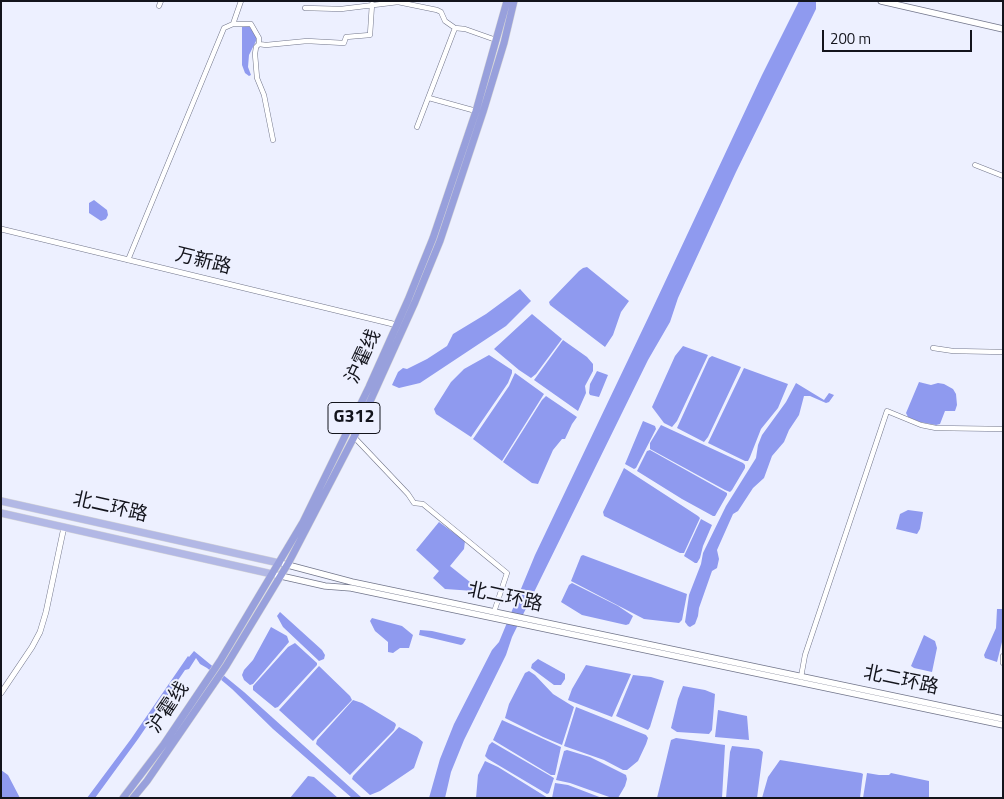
<!DOCTYPE html>
<html>
<head>
<meta charset="utf-8">
<style>
	body { margin:0 }
	#map { position:relative; width:1004px; height:799px; overflow:hidden; background:#edf0ff; font-family:"Titillium Web",sans-serif }
	canvas { display:block }
	.frame { position:absolute; inset:0; border:2px solid #13141c; pointer-events:none }
	.scale { position:absolute; left:822px; top:30px; width:150px; height:22px; box-sizing:border-box; border:2px solid #13141c; border-top:0; padding-left:6px; font-size:15px; line-height:18px; white-space:nowrap; color:#13141c; -webkit-text-stroke:4px #edf0ff; paint-order:stroke }
</style>
</head>
<body>
<div id="map">
<canvas width="1004" height="799"></canvas>
<div class="frame"></div>
<div class="scale">200 m</div>
</div>
<script>
const ctx = document.querySelector('canvas').getContext('2d');
ctx.lineJoin = 'round';
function fill(path, color) {
  ctx.fillStyle = color;
  ctx.fill(path, 'evenodd');
}
function toPath(rows) {
  const path = new Path2D();
  for (const r of rows) {
    path.moveTo(r[0], r[1]);
    for (let i = 2; i < r.length; i += 2) path.lineTo(r[i], r[i + 1]);
  }
  return path;
}
function stroke(path, color, width, dash) {
  ctx.strokeStyle = color;
  ctx.lineWidth = width;
  ctx.lineCap = dash ? 'butt' : 'round';
  ctx.setLineDash(dash || []);
  ctx.stroke(path);
}
function label(font, color, halo, rows, align = 'center') {
  ctx.font = font + ' "Titillium Web","Noto Sans SC",sans-serif';
  ctx.lineWidth = 4;
  ctx.setLineDash([]);
  ctx.textBaseline = 'middle';
  ctx.strokeStyle = halo;
  ctx.fillStyle = color;
  for (const [text, x, y, turn = 0] of rows) {
    ctx.save();
    ctx.translate(x, y);
    ctx.rotate((+turn || 0) * Math.PI / 180);
    ctx.textAlign = isNaN(turn) ? turn : align;
    if (halo) ctx.strokeText(text, 0, 0);
    ctx.fillText(text, 0, 0);
    ctx.restore();
  }
}
fill(toPath([
	[799,1,816,1,816,9,736,172,678,298,670,322,648,360,512,637,506,655,464,740,451,772,445,798,429,798,440,759,454,724,492,650,499,642,535,555,649,316,762,75],
	[249,26,256,36,256,41,249,55,248,67,251,75,249,76,245,73,242,65,242,27],
	[94,200,107,210,108,215,106,219,101,221,89,213,89,203],
	[587,267,629,301,621,312,613,335,605,347,550,305,549,302,579,271,583,268],
	[520,289,531,301,506,326,420,383,399,388,392,385,398,372,403,368,407,369,427,359,447,346,453,334,486,314],
	[532,314,562,339,536,374,531,378,519,370,494,349],
	[563,340,587,357,593,364,593,371,585,386,586,393,578,411,534,380],
	[683,346,708,355,677,421,672,427,664,423,652,407,675,356],
	[489,355,512,370,512,373,508,383,471,437,436,414,434,409,451,382,464,369],
	[712,356,741,367,708,437,704,442,677,428,709,358],
	[744,368,788,384,778,408,761,429,750,457,748,461,745,461,708,443],
	[597,371,608,375,599,397,590,395,589,393,590,384],
	[515,373,544,394,502,461,473,439,509,386],
	[919,382,931,385,938,383,944,384,953,389,956,394,957,405,955,411,945,411,940,424,936,425,920,422,908,417,906,413],
	[796,383,824,400,829,393,834,395,829,402,826,403,810,396,804,396,799,415,789,430,784,442,772,456,764,478,753,488,738,511,733,514,717,550,719,559,717,568,712,571,699,608,698,616,695,624,690,627,688,626,685,622,689,595,701,564,703,553,726,506,756,458,758,445,762,435,786,402],
	[546,396,577,417,572,424,565,439,562,439,553,450,538,484,532,483,503,462,542,400],
	[643,421,655,426,656,429,636,468,634,469,625,464],
	[661,425,743,463,745,465,745,468,732,490,730,492,725,490,650,449,650,443],
	[650,450,727,493,727,495,715,516,713,516,682,499,637,471,647,451],
	[624,468,698,516,700,518,684,553,680,553,604,516,603,512],
	[908,510,923,512,920,529,917,534,896,529,900,514],
	[701,519,712,525,703,546,700,558,697,563,695,563,684,556],
	[439,522,465,541,464,549,450,566,475,586,474,591,445,589,433,578,439,571,416,550],
	[583,555,687,594,682,620,679,623,644,619,571,581,581,556],
	[572,583,618,606,633,616,629,624,626,625,582,615,561,602,569,585],
	[997,609,1003,609,1003,638,997,662,985,658,984,655,996,628],
	[280,612,322,650,325,655,324,659,319,661,283,627,277,616],
	[372,618,402,626,413,635,409,648,400,648,393,653,388,652,388,642,375,631,370,621],
	[271,627,287,636,289,642,253,684,250,685,244,680,242,675,244,670,253,660],
	[420,630,432,631,466,639,463,644,461,645,419,635],
	[924,635,935,641,937,648,932,672,914,668,911,666],
	[295,643,317,663,317,665,278,707,275,708,253,690,253,686,288,647],
	[194,651,244,692,362,798,352,798,273,729,232,689,207,668,200,664,196,658,189,669,185,670,138,739,95,798,87,798,131,739,188,656,189,657],
	[538,659,565,674,565,679,561,685,554,685,531,668,532,664],
	[586,665,631,674,612,717,568,700,572,689],
	[319,666,350,696,352,700,313,741,279,710],
	[529,671,535,675,553,694,574,707,562,745,543,737,505,718,509,704,525,673],
	[633,675,651,677,664,681,650,727,648,730,616,716],
	[683,686,705,690,715,694,712,730,709,734,677,732,671,728,678,699],
	[353,700,362,703,395,723,396,725,394,730,350,775,316,744,317,740],
	[576,707,646,735,648,738,646,744,638,761,627,770,623,770,604,760,564,746],
	[718,710,747,716,749,740,715,737],
	[502,720,561,747,555,775,551,775,493,740],
	[399,727,417,737,423,742,414,768,380,791,370,795,352,779,353,776],
	[676,738,725,745,722,798,657,798,670,744,671,740],
	[492,742,554,778,549,793,547,794,488,759,485,756,489,745],
	[732,746,759,749,763,752,757,798,726,798,730,752],
	[567,750,590,757,626,775,627,779,625,786,618,798,612,798,570,783,556,780,564,751],
	[780,760,861,773,863,774,862,781,860,798,762,798,768,777],
	[485,761,498,767,548,798,476,798,478,775],
	[1,770,8,775,20,798,1,798],
	[867,773,879,775,889,775,891,773,929,781,929,798,863,798],
	[308,776,314,777,338,798,290,798],
	[555,783,568,785,602,798,552,798]
]), '#8f9aef');
const minor = toPath([
	[159,6,161,1],
	[305,8,341,9,398,2,437,10,441,12,445,21,455,28],
	[233,24,251,24,259,38,259,44,266,45,307,41,344,43,346,37,370,35,372,4],
	[259,44,256,47,255,54,257,78,264,95,273,140],
	[429,98,476,111],
	[417,127,455,28,465,29,496,40],
	[975,165,1003,176],
	[128,260,224,28,233,24,241,1],
	[933,348,953,351,1003,352],
	[354,437,408,494,414,503,423,504,507,573,494,612],
	[1003,656,1003,663],
	[801,677,805,655,887,411,921,425,936,428,1003,429]
]);
const tertiary = toPath([
	[1,229,397,325],
	[1,693,32,647,40,632,46,612,64,527]
]);
const secondary = toPath([
	[881,1,1003,29],
	[284,564,352,582,1003,719],
	[272,574,325,586,351,588,1003,725]
]);
const primary = toPath([
	[1,501,279,563],
	[1,513,272,574]
]);
const trunk = toPath([
	[123,798,164,744,220,661,303,522,369,387,408,300,433,238,476,111,507,1],
	[133,798,147,781,226,666,289,562,354,437,415,302,440,241,483,112,504,43,514,1]
]);
stroke(minor, '#72768b', 5.5);
stroke(tertiary, '#72768b', 6);
stroke(secondary, '#72768b', 7);
stroke(primary, '#d5d5d6', 8);
stroke(trunk, '#d5d5d6', 8);
stroke(minor, '#fff', 4.5);
stroke(tertiary, '#fff', 5);
stroke(secondary, '#fff', 5.5);
stroke(primary, '#b2b8e5', 7);
stroke(trunk, '#98a0dc', 7);
for (const [x, y, w] of [
	[354,418,52]
]) {
  const box = new Path2D();
  box.roundRect(x - w / 2, y - 15.5, w, 31, 4);
  ctx.fillStyle = '#edf0ff';
  ctx.fill(box);
  stroke(box, '#13141c', 1);
}
label('bold 18px', '#13141c', null, [
	["G312",354,418]
]);
label('19px', '#13141c', '#edf0ff', [
	["万新路",203,262,14],
	["沪霍线",364,357,-65],
	["北二环路",110,508,13],
	["北二环路",505,598,12],
	["北二环路",901,681,12],
	["沪霍线",169,708,-56]
]);
</script>
</body>
</html>
